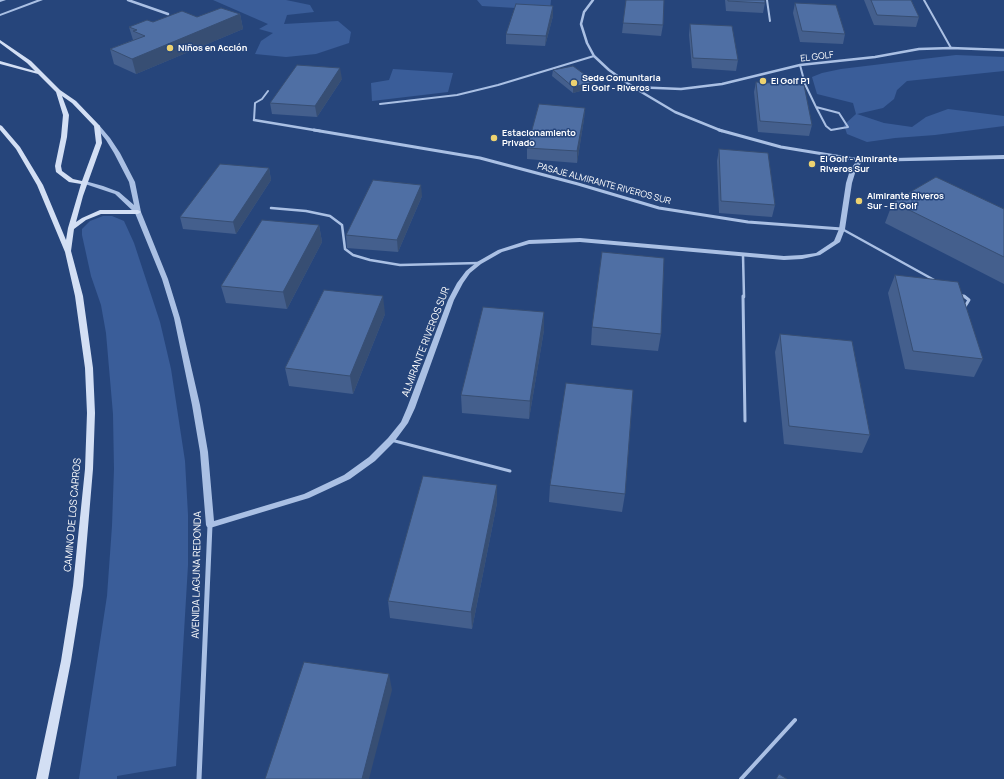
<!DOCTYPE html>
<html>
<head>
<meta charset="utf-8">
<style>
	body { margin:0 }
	canvas { display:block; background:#26457b }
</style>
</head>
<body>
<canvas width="1004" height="779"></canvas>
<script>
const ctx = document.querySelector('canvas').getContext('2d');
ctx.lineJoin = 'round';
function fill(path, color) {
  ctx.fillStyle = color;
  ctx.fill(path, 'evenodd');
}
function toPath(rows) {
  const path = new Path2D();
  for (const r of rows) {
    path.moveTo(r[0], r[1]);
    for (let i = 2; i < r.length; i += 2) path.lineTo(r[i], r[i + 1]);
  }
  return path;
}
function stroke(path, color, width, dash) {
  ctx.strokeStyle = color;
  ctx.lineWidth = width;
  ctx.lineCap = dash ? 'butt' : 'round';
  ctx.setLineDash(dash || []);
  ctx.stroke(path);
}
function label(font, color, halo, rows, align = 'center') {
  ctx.font = font + ' Manrope,sans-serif';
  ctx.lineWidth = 3;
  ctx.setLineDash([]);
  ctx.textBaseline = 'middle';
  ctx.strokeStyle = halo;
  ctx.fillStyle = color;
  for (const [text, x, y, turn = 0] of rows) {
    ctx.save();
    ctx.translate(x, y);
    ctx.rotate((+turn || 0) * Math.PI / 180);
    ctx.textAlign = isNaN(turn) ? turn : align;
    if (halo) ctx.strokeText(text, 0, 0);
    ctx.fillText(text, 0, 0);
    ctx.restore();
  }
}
fill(toPath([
	[213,0,286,0,310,5,314,12,287,15,284,24,338,21,351,32,349,43,316,54,286,57,255,54,261,41,273,33,259,29,268,24],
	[477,0,551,0,550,10,482,6],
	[956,55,1004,57,1004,71,907,81,897,90,894,99,883,108,857,114,884,123,912,127,926,117,948,109,1004,116,1004,126,935,135,895,138,867,142,847,134,844,125,856,114,853,103,817,94,812,77,822,73,841,69],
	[393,69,453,73,448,92,372,101,371,83,389,80],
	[103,216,112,216,124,221,134,243,160,322,171,369,185,461,188,515,188,565,176,766,117,776,117,779,79,779,107,596,112,526,114,469,113,414,106,333,101,305,91,276,82,235,82,229,90,221]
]), '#3a5d99');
stroke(toPath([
	[767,0,770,21],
	[924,0,951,48],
	[800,65,805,84,816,107],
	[380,104,457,95,498,85,594,56],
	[816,107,839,113,848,127,831,130,826,126,816,107],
	[254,120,255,103,262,99,268,91]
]), '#aac0e4', 2);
stroke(toPath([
	[271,208,306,211,330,216,342,225,345,249,353,255,370,260,400,265,479,263],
	[842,229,936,281],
	[743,255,744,297],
	[960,294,965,297]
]), '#aac0e4', 2.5);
stroke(toPath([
	[743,296,745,421],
	[964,296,969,300,964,308],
	[391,440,510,471]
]), '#aac0e4', 3);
stroke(toPath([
	[741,779,795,720]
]), '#aac0e4', 4);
stroke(toPath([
	[128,0,168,14],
	[593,0,584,12,581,24,587,43,594,56,609,70,633,87,675,112,722,131],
	[633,87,681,89,722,84,800,65,875,57,919,49,951,48,1004,50],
	[254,120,320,131]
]), '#aac0e4', 2.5);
stroke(toPath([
	[314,130,480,158,578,184,659,208,748,222,842,229],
	[719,130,781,147,860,160]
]), '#aac0e4', 3);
stroke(toPath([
	[199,779,210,525]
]), '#aac0e4', 5);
fill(toPath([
	[0,0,6,0,0,2,0,0],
	[37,0,43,0,0,16,0,14,37,0],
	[95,125,99,125,110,138,120,153,135,182,141,212,168,279,180,318,200,405,208,452,214,521,304,494,344,475,369,457,388,438,401,422,407,408,448,300,457,283,466,271,477,262,498,250,529,240,580,238,784,256,802,255,816,253,834,241,839,229,846,183,850,170,858,159,1004,155,1004,159,862,162,856,170,852,183,845,229,840,242,820,255,802,259,784,260,580,242,529,244,502,252,481,264,470,273,463,283,454,300,415,408,408,423,394,442,375,461,350,479,309,498,210,528,207,527,206,525,200,452,192,405,174,318,162,279,135,213,115,194,82,183,85,181,103,186,119,192,134,205,129,182,114,153,106,140,95,126,95,125]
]), '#aac0e4');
fill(toPath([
	[0,40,31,61,60,90,76,101,100,126,102,143,83,196,76,222,82,218,100,210,138,210,141,212,138,214,101,214,86,220,74,229,71,251,83,296,93,368,95,413,93,469,83,586,71,661,48,779,36,779,61,661,73,586,85,469,87,413,85,368,75,296,65,252,37,185,16,149,0,130,0,125,2,126,20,147,43,185,66,240,68,228,81,184,69,182,56,172,55,166,61,137,63,115,56,92,38,74,0,64,0,61,35,71,27,63,0,43,0,40],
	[62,96,72,103,94,126,96,143,82,181,73,179,62,171,61,166,67,137,69,115,62,96]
]), '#d3dff4');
fill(toPath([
	[626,0,663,25,661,36,622,33],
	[725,0,765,0,765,3,763,13,726,11],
	[864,0,911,0,919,17,916,27,874,25],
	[795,3,845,34,843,44,800,42,793,13],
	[553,6,553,16,545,46,506,44,506,34],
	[240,14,243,29,136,74,114,64,110,49,133,40,129,27,153,22,197,17],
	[690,24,738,60,736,71,692,68,689,35],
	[553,70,595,87,573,93,552,76],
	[342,79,317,117,272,114,270,103],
	[756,82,812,125,809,136,758,132,754,92],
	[585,108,584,119,577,163,527,159,527,148],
	[719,149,775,205,772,217,719,213,717,161],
	[269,168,271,180,236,234,183,229,180,217],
	[422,196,398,252,347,248,346,235],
	[893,202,1004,209,1004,284,885,223],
	[319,225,322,242,287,309,226,303,221,286],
	[895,275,983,359,974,377,905,369,888,293],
	[385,314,353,394,289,386,285,368],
	[592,327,661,334,658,351,591,345],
	[544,330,529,419,462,413,461,395],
	[780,334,870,435,862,453,784,444,775,352],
	[497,485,497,503,472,629,390,618,388,601],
	[550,485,625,494,622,512,549,502]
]), '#445f8d');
fill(toPath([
	[553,6,553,16,545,46,546,36],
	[240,14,243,29,136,74,132,59],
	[340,68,342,79,317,117,315,106],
	[595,82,595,87,573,93,573,87],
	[585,108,584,119,577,163,577,151],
	[269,168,271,180,236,234,233,222],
	[421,185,422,196,398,252,397,240],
	[319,225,322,242,287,309,283,292],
	[383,296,385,314,353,394,350,376],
	[544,312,544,330,529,419,530,401],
	[497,485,497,503,472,629,471,612],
	[389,674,392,690,369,779,362,779]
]), '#374e73');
const building = toPath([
	[626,0,664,0,663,25,623,23,626,0],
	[728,0,765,0,765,3,728,1,728,0],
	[871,0,911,0,919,17,877,15,871,0],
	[795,3,836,5,845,34,802,31,795,3],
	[516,4,553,6,546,36,506,34,516,4],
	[221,8,240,14,132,59,110,49,145,36,133,31,137,30,129,27,147,20,153,22,182,11,197,17,221,8],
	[690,24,732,26,738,60,693,58,690,24],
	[297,65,340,68,315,106,270,103,297,65],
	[573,66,595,82,573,87,553,70,573,66],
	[756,82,804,85,812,125,760,121,756,82],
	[539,104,585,108,577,151,527,148,539,104],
	[719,149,768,153,775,205,721,201,719,149],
	[220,164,269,168,233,222,180,217,220,164],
	[936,177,1004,209,1004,257,893,202,936,177],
	[373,180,421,185,397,240,346,235,373,180],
	[262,220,319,225,283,292,221,286,262,220],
	[602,252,664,258,661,334,592,327,602,252],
	[895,275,958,282,983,359,913,351,895,275],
	[324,290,383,296,350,376,285,368,324,290],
	[483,307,544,312,530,401,461,395,483,307],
	[780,334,852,341,870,435,789,426,780,334],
	[566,383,633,390,625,494,550,485,566,383],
	[423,476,497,485,471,612,388,601,423,476],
	[304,662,389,674,362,779,265,779,304,662],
	[779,774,787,779,776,779,779,774]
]);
fill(building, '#4f6fa4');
stroke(building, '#374e73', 1);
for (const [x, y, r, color] of [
	[170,48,4,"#edd270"],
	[763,81,4,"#edd270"],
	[574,83,4,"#edd270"],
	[494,138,4,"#edd270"],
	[812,164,4,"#edd270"],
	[859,201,4,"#edd270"]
]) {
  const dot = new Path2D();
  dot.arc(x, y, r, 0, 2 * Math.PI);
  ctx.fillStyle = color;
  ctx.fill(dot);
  stroke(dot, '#26457b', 1.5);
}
label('bold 9px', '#fff', '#26457b', [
	["Niños en Acción",178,48],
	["Sede Comunitaria",582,78],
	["El Golf - Riveros",582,88],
	["El Golf P1",771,81],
	["Estacionamiento",502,133],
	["Privado",502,143],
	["El Golf - Almirante",820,159],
	["Riveros Sur",820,169],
	["Almirante Riveros",867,196],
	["Sur - El Golf",867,206]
], 'left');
label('9px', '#fff', '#26457b', [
	["EL GOLF",817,57,-7],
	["PASAJE ALMIRANTE RIVEROS SUR",604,184,15]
]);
label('10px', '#fff', '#26457b', [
	["ALMIRANTE RIVEROS SUR",426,342,-69],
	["CAMINO DE LOS CARROS",73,515,-85],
	["AVENIDA LAGUNA REDONDA",197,575,-89]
]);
</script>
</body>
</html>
